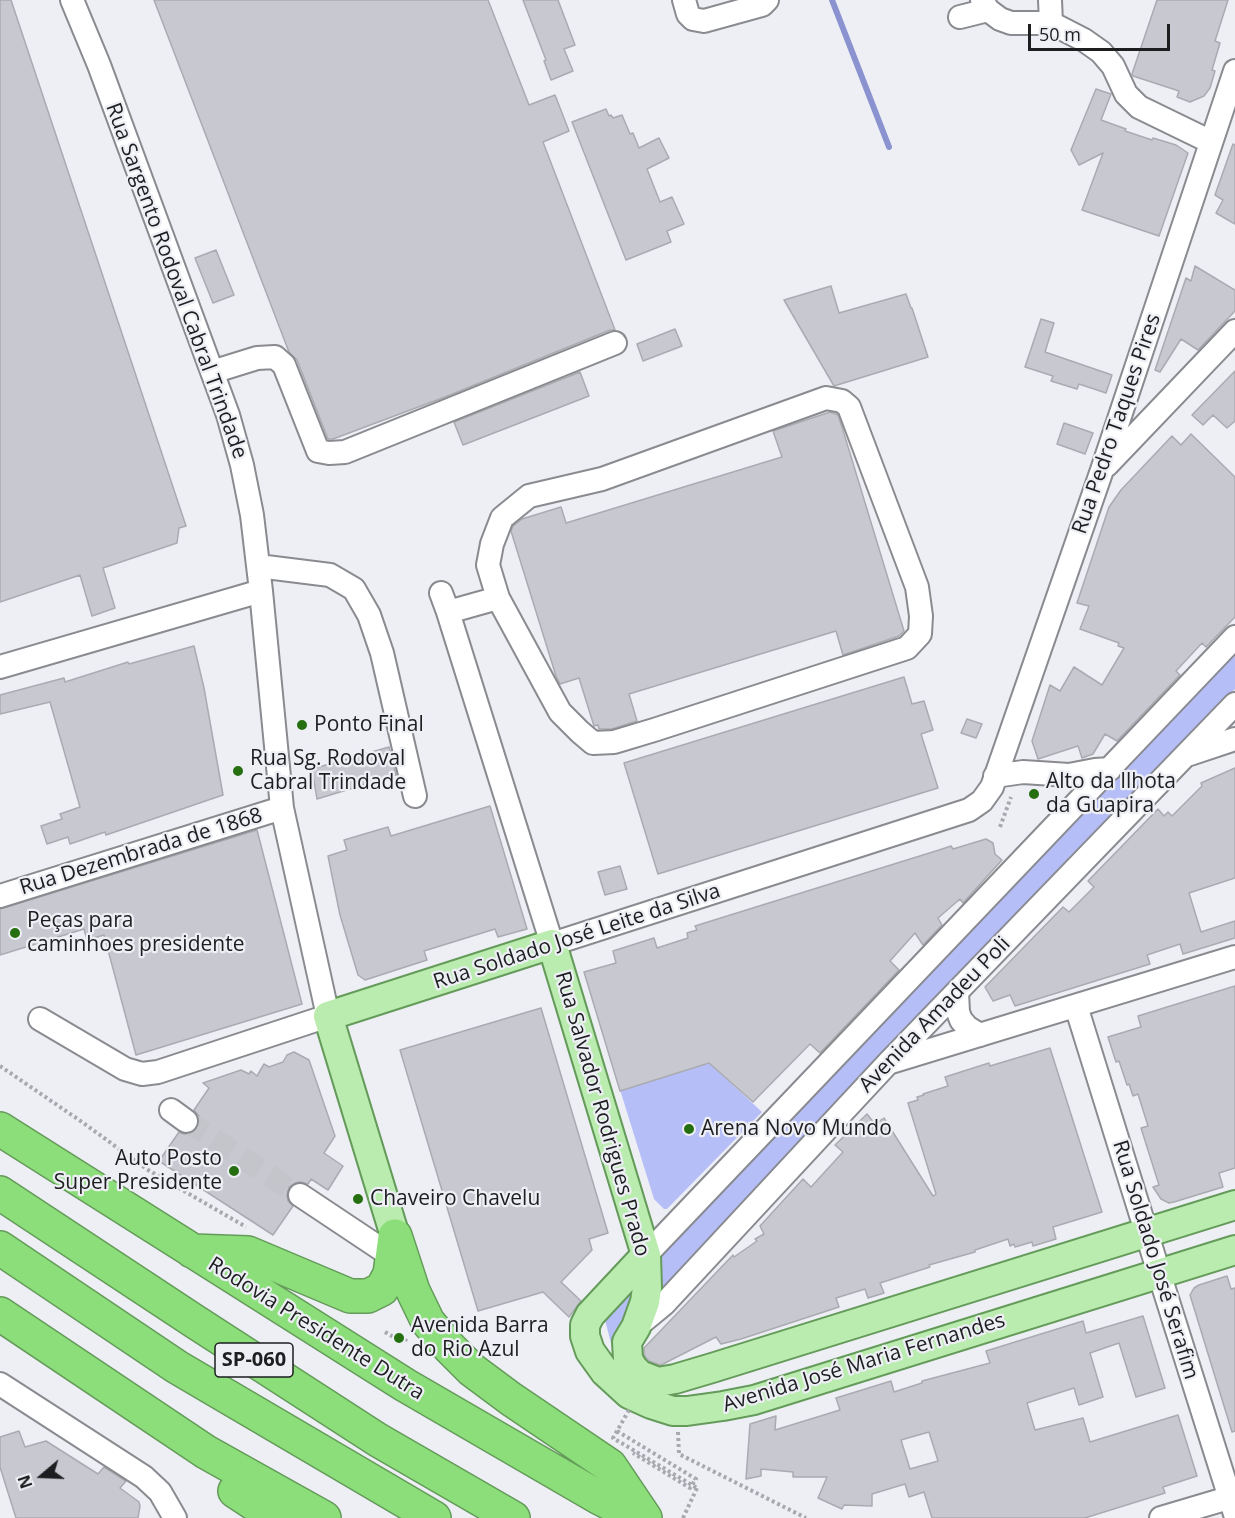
<!DOCTYPE html>
<html>
<head>
<meta charset="utf-8">
<style>
	body { margin:0 }
	#map { position:relative; width:1235px; height:1518px; overflow:hidden; background:#edeff5; font-family:"Open Sans",sans-serif }
	canvas { display:block }
	.north { position:absolute; left:12px; top:1446px; width:60px; height:60px; -webkit-text-stroke:4px #edeff5; paint-order:stroke; rotate:251deg; font-size:16px; font-weight:700; line-height:24px; text-align:center; color:#1d1e20 }
	.north::after { content:''; display:block; margin:auto; width:21px; height:27px; background:#1d1e20; clip-path:polygon(50% 0,100% 100%,50% 72%,0 100%) }
	.scale { position:absolute; left:1028px; top:24px; width:142px; height:27px; box-sizing:border-box; border:3px solid #1d1e20; border-top:0; padding-left:8px; font-size:18px; line-height:21px; white-space:nowrap; color:#1d1e20; -webkit-text-stroke:4px #edeff5; paint-order:stroke }
</style>
</head>
<body>
<div id="map">
<canvas width="1235" height="1518"></canvas>
<div class="north">N</div>
<div class="scale">50 m</div>
</div>
<script>
const ctx = document.querySelector('canvas').getContext('2d');
ctx.lineJoin = 'round';
function fill(path, color) {
  ctx.fillStyle = color;
  ctx.fill(path, 'evenodd');
}
function toPath(rows) {
  const path = new Path2D();
  for (const r of rows) {
    path.moveTo(r[0], r[1]);
    for (let i = 2; i < r.length; i += 2) path.lineTo(r[i], r[i + 1]);
  }
  return path;
}
function stroke(path, color, width, dash) {
  ctx.strokeStyle = color;
  ctx.lineWidth = width;
  ctx.lineCap = dash ? 'butt' : 'round';
  ctx.setLineDash(dash || []);
  ctx.stroke(path);
}
function label(font, color, halo, rows, align = 'center') {
  ctx.font = font + ' "Open Sans",sans-serif';
  ctx.lineWidth = 4.5;
  ctx.setLineDash([]);
  ctx.textBaseline = 'middle';
  ctx.strokeStyle = halo;
  ctx.fillStyle = color;
  for (const [text, x, y, turn = 0] of rows) {
    ctx.save();
    ctx.translate(x, y);
    ctx.rotate((+turn || 0) * Math.PI / 180);
    ctx.textAlign = isNaN(turn) ? turn : align;
    if (halo) ctx.strokeText(text, 0, 0);
    ctx.fillText(text, 0, 0);
    ctx.restore();
  }
}
fill(toPath([
	[1235,647,1235,689,659,1297,661,1283,659,1272,662,1253],
	[706,1060,762,1112,667,1209,664,1209,654,1199,617,1080],
	[642,1280,621,1327,613,1351,605,1320]
]), '#b6bef8');
stroke(toPath([
	[832,0,889,147]
]), '#8a92cf', 6);
const building = toPath([
	[0,0,11,0,186,526,179,528,177,543,103,568,115,608,92,616,80,575,0,602,0,0],
	[154,0,488,0,529,105,555,95,569,131,543,142,615,330,610,330,445,397,333,439,328,439,297,360,289,352,154,0],
	[523,0,558,0,575,45,564,49,573,71,551,80,544,61,546,60,523,0],
	[1157,0,1228,0,1215,41,1220,43,1212,70,1215,71,1210,88,1204,96,1190,102,1177,97,1179,91,1133,76,1132,74,1157,0],
	[1096,89,1111,94,1101,120,1126,129,1125,131,1152,140,1153,138,1176,145,1188,153,1159,236,1082,210,1103,153,1079,165,1071,150,1096,89],
	[606,109,609,116,611,115,613,118,622,115,630,134,633,133,639,148,659,138,669,158,647,169,660,202,672,197,684,224,667,231,671,242,626,260,572,122,606,109],
	[1233,144,1235,145,1235,224,1216,213,1223,200,1215,195,1233,144],
	[216,250,234,295,213,303,195,258,216,250],
	[1195,266,1235,290,1235,311,1198,350,1181,339,1160,372,1155,370,1186,278,1191,281,1195,266],
	[831,286,839,313,906,294,911,308,912,308,928,357,834,386,784,300,831,286],
	[1041,319,1054,323,1045,352,1112,375,1106,393,1079,384,1077,389,1051,381,1053,376,1025,367,1041,319],
	[675,329,682,346,643,361,637,344,675,329],
	[1235,371,1235,421,1227,428,1213,415,1203,425,1192,415,1235,371],
	[580,372,589,396,463,445,454,422,580,372],
	[830,412,838,415,842,427,904,631,899,636,843,655,836,631,629,694,637,721,612,729,599,729,598,725,594,726,579,678,560,684,556,676,511,531,513,526,522,519,561,507,566,523,782,457,773,431,830,412],
	[1064,423,1093,433,1085,454,1057,444,1064,423],
	[1191,434,1235,477,1235,617,1206,647,1202,643,1176,671,1180,675,1117,741,1105,734,1093,754,1082,758,1078,746,1038,759,1032,741,1050,685,1060,691,1074,667,1102,685,1124,648,1118,646,1119,643,1080,629,1089,606,1077,603,1109,507,1121,490,1172,436,1181,445,1191,434],
	[194,646,204,688,223,795,106,835,105,832,70,844,68,837,47,844,41,826,62,819,60,814,80,807,50,702,0,714,0,695,64,678,65,682,128,662,129,664,194,646],
	[904,677,912,704,924,701,933,730,921,734,938,788,658,874,624,763,904,677],
	[967,719,982,724,976,738,961,733,967,719],
	[389,747,396,775,317,799,312,769,389,747],
	[1235,768,1235,878,1189,893,1201,932,1235,921,1235,938,1183,954,1180,944,1147,955,1150,964,1015,1006,1010,995,993,1001,985,987,1063,907,1069,912,1094,887,1088,881,1158,809,1164,816,1168,812,1172,816,1202,786,1201,783,1235,768],
	[490,806,527,929,498,937,495,929,424,951,427,960,365,980,358,975,340,915,328,856,347,850,344,840,388,827,391,836,490,806],
	[257,830,302,1004,136,1055,104,935,87,940,84,929,0,955,0,909,257,830],
	[986,839,993,843,995,854,1002,860,963,903,960,899,938,918,942,925,923,945,915,933,890,961,899,970,820,1053,810,1044,753,1102,709,1063,620,1091,584,972,616,963,613,951,654,938,657,948,688,938,687,933,697,930,695,926,939,850,951,846,953,849,986,839],
	[620,866,627,889,605,895,598,872,620,866],
	[1235,986,1235,1168,1219,1173,1223,1187,1174,1202,1169,1203,1161,1199,1153,1187,1159,1185,1141,1128,1148,1126,1138,1094,1133,1096,1129,1084,1127,1085,1119,1061,1116,1062,1108,1037,1141,1027,1138,1016,1235,986],
	[541,1008,608,1233,589,1239,592,1250,561,1282,581,1301,569,1317,543,1292,478,1311,400,1050,541,1008],
	[1050,1048,1102,1212,1053,1227,1056,1239,1033,1246,1032,1242,1015,1247,1014,1244,1010,1246,1008,1239,975,1250,975,1252,929,1265,930,1267,880,1283,884,1293,868,1298,865,1289,836,1298,839,1307,741,1339,721,1344,716,1337,663,1364,660,1365,649,1361,646,1358,644,1354,644,1348,733,1255,734,1257,757,1241,755,1239,764,1234,760,1226,803,1179,811,1187,843,1152,835,1145,867,1114,875,1124,884,1118,933,1196,936,1194,908,1103,918,1100,917,1097,924,1095,923,1094,948,1086,945,1077,989,1063,990,1066,1050,1048],
	[294,1052,309,1060,335,1136,324,1153,343,1166,328,1190,311,1179,308,1184,300,1182,295,1183,289,1187,287,1195,288,1201,293,1206,273,1235,159,1161,179,1132,184,1134,191,1134,197,1128,199,1122,199,1116,194,1110,209,1088,203,1083,241,1070,249,1074,251,1071,257,1076,264,1064,269,1067,283,1062,287,1055,294,1052],
	[1227,1276,1231,1289,1235,1288,1235,1431,1232,1432,1190,1295,1194,1288,1199,1285,1227,1276],
	[1143,1316,1165,1388,1136,1397,1119,1343,1090,1353,1103,1397,1079,1405,1074,1388,1027,1403,1035,1430,1083,1418,1090,1442,1178,1415,1197,1476,1163,1487,1165,1493,1085,1518,932,1518,924,1492,909,1497,905,1484,872,1494,872,1506,844,1505,842,1509,818,1498,827,1477,793,1477,793,1472,761,1469,761,1476,746,1479,750,1424,776,1416,775,1430,840,1410,836,1398,891,1381,894,1392,922,1383,922,1381,990,1363,986,1351,1083,1321,1086,1333,1143,1316],
	[929,1432,938,1461,910,1469,901,1440,929,1432],
	[19,1431,25,1447,46,1441,98,1474,104,1467,126,1481,120,1488,139,1502,140,1506,138,1518,16,1518,0,1467,0,1437,19,1431]
]);
fill(building, '#c8c9d0');
stroke(building, '#aaabb1', 1.5);
stroke(toPath([
	[186,1121,300,1195]
]), '#c3c5ca', 22, [22, 11]);
const minor = toPath([
	[684,0,688,14,693,19,704,21,762,5,767,0],
	[982,0,988,10,1000,19,1011,23,1051,23,1084,40,1101,52,1113,66,1126,94,1139,107,1211,142],
	[1050,0,1051,23],
	[960,17,988,10],
	[212,372,257,358,275,357,284,365,318,451,329,453,345,452,615,343],
	[1107,465,1235,331],
	[258,566,330,575,354,589,369,615,382,653,415,796],
	[441,593,448,612,552,944,969,810,982,801,992,787,1102,470,1235,71],
	[448,612,498,598,488,565,492,544,502,518,529,496,602,479,826,398,842,401,849,407,917,587,921,616,920,634,907,648,654,730,614,742,593,743,580,732,560,712,498,598],
	[0,667,261,591],
	[1190,754,1235,739],
	[995,776,1023,772,1069,775,1095,770,1110,769],
	[0,896,282,808],
	[957,992,958,1012,961,1020,967,1027,980,1035],
	[1076,1006,1159,1273,1235,1514],
	[40,1019,125,1069,142,1074,158,1072,328,1016,282,808,261,591,252,515,242,465,228,415,99,65,72,0],
	[891,1062,1235,957],
	[171,1110,186,1121],
	[300,1195,393,1257],
	[646,1255,1235,637],
	[636,1327,664,1304,889,1062,1235,704],
	[0,1384,144,1477,160,1492,175,1518],
	[1161,1518,1235,1496]
]);
const major = toPath([
	[395,1236,328,1016,552,944,646,1255,647,1288,645,1302,636,1327,627,1342,628,1359,633,1368,640,1375,658,1382,675,1379,712,1368,1235,1205],
	[646,1255,590,1315,585,1325,585,1336,590,1351,605,1372,629,1394,651,1404,673,1411,687,1411,723,1406,754,1400,1235,1250]
]);
const highway = toPath([
	[0,1129,405,1385,598,1497,639,1518],
	[0,1193,194,1321,378,1440,513,1518],
	[395,1236,413,1291,428,1322,450,1348,472,1370,511,1399,610,1466,645,1518],
	[0,1248,177,1367,434,1518],
	[192,1251,248,1253,350,1296,368,1296,382,1289,390,1274,395,1237],
	[0,1314,206,1452,324,1518],
	[235,1491,276,1518]
]);
stroke(minor, '#898b90', 26);
stroke(major, '#659b5a', 32);
stroke(highway, '#659b5a', 36);
stroke(toPath([
	[1000,827,1011,797],
	[0,1066,82,1122,148,1170,246,1227],
	[385,1332,404,1343,407,1337],
	[617,1431,696,1479,690,1488,633,1453],
	[678,1432,679,1454,806,1518],
	[683,1518,697,1488]
]), '#a7a9ae', 4, [3, 3]);
stroke(minor, '#fff', 22);
stroke(major, '#baebaf', 28);
stroke(highway, '#8cde7a', 33);
stroke(toPath([
	[629,1410,613,1438,697,1488]
]), '#a7a9ae', 4, [3, 3]);
for (const [x, y, r, color] of [
	[302,725,6,"#256f10"],
	[238,771,6,"#256f10"],
	[1034,794,6,"#256f10"],
	[15,933,6,"#256f10"],
	[689,1129,6,"#256f10"],
	[234,1171,6,"#256f10"],
	[358,1199,6,"#256f10"],
	[399,1338,6,"#256f10"]
]) {
  const dot = new Path2D();
  dot.arc(x, y, r, 0, 2 * Math.PI);
  ctx.fillStyle = color;
  ctx.fill(dot);
  stroke(dot, '#edeff5', 2);
}
for (const [x, y, w] of [
	[254,1360,78]
]) {
  const box = new Path2D();
  box.roundRect(x - w / 2, y - 17, w, 34, 4.5);
  ctx.fillStyle = '#edeff5';
  ctx.fill(box);
  stroke(box, '#1d1e20', 1.5);
}
label('bold 20px', '#1d1e20', null, [
	["SP-060",254,1360]
]);
label('21px', '#1d1e20', '#edeff5', [
	["Rua Sargento Rodoval Cabral Trindade",176,281,70],
	["Rua Pedro Taques Pires",1117,424,-71],
	["Rua Dezembrada de 1868",141,852,-17],
	["Rua Soldado José Leite da Silva",577,937,-18],
	["Avenida Amadeu Poli",935,1015,-46],
	["Rua Salvador Rodrigues Prado",602,1114,74],
	["Rua Soldado José Serafim",1155,1260,73],
	["Rodovia Presidente Dutra",316,1329,32],
	["Avenida José Maria Fernandes",864,1363,-17]
]);
label('21px', '#1d1e20', '#edeff5', [
	["Ponto Final",314,725],
	["Rua Sg. Rodoval",250,759],
	["Cabral Trindade",250,783],
	["Alto da Ilhota",1046,782],
	["da Guapira",1046,806],
	["Peças para",27,921],
	["caminhoes presidente",27,945],
	["Arena Novo Mundo",701,1129],
	["Auto Posto",222,1159,"right"],
	["Super Presidente",222,1183,"right"],
	["Chaveiro Chavelu",370,1199],
	["Avenida Barra",411,1326],
	["do Rio Azul",411,1350]
], 'left');
</script>
</body>
</html>
